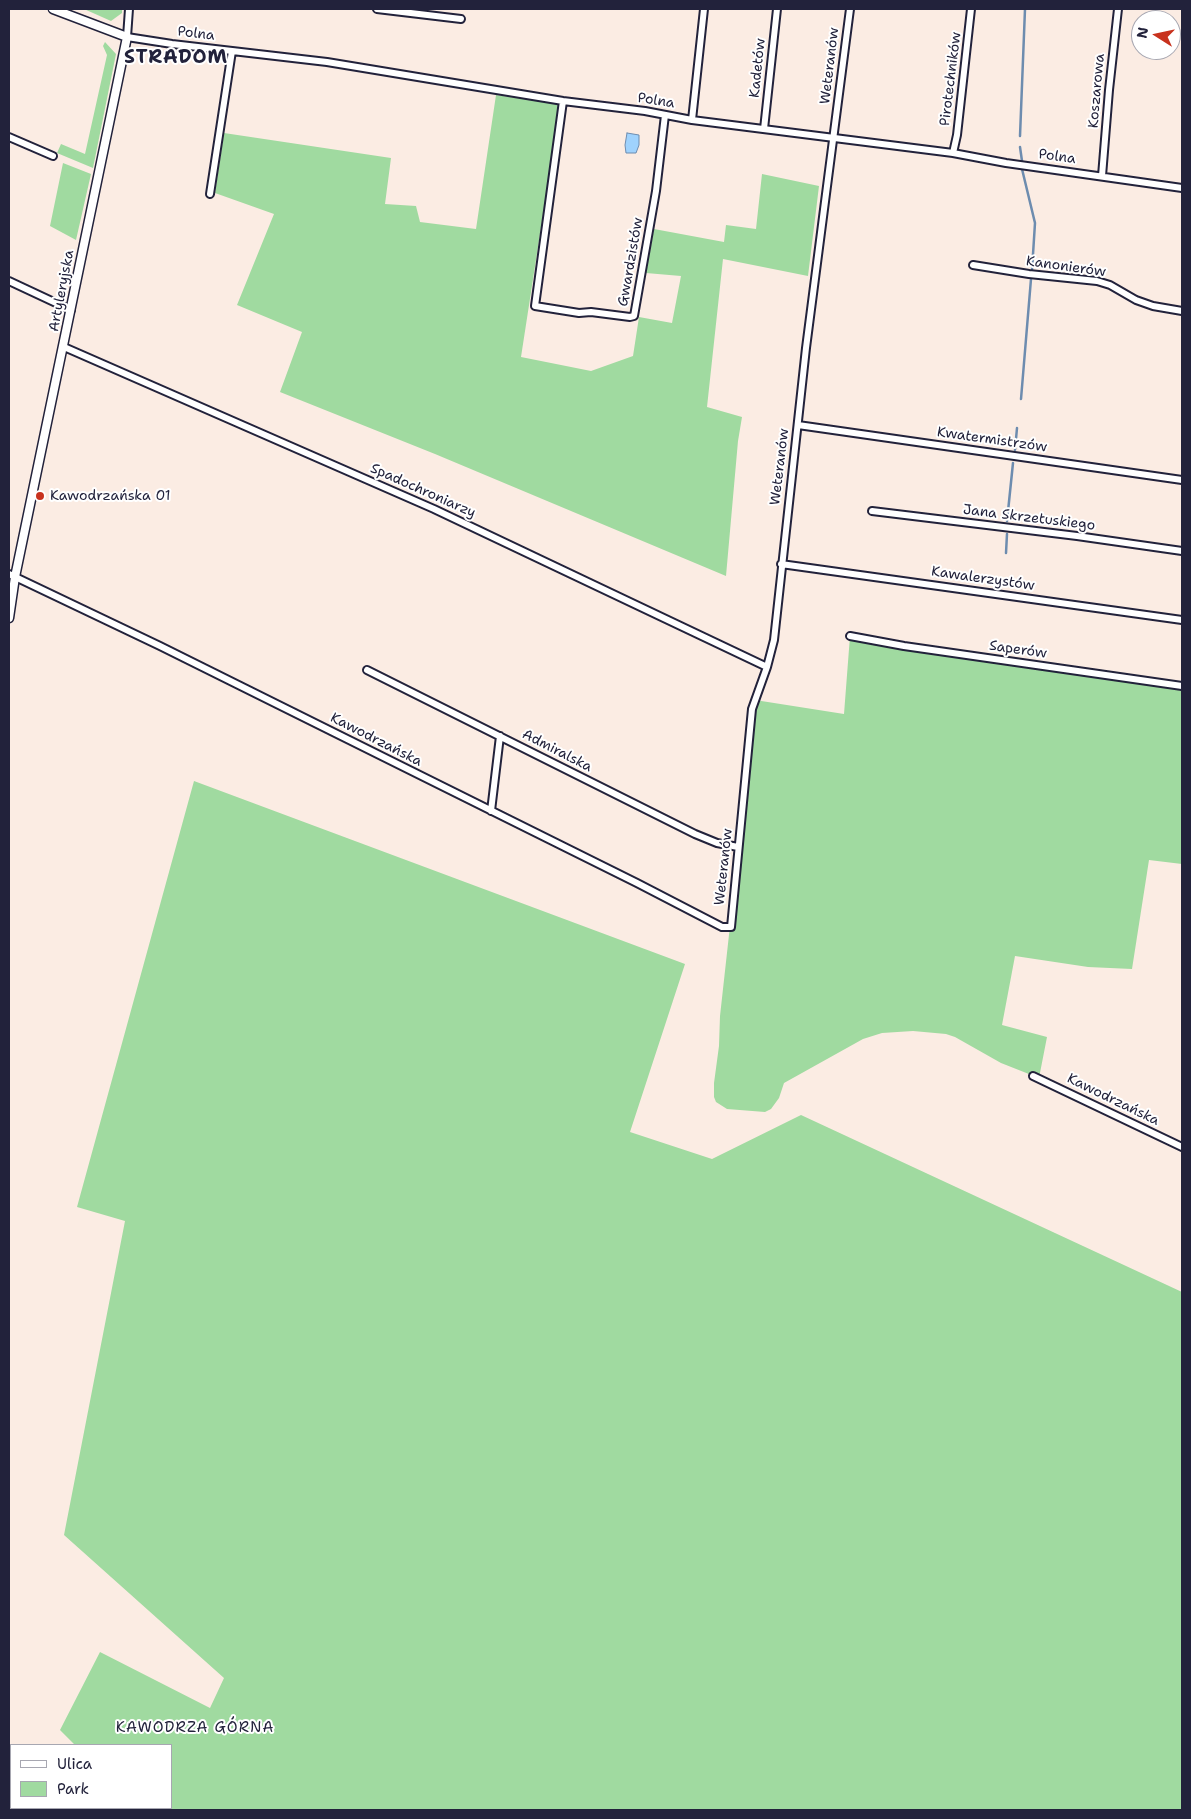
<!DOCTYPE html>
<html>
<head>
<meta charset="utf-8">
<style>
	body { margin:0 }
	#map { position:relative; width:1191px; height:1819px; overflow:hidden; background:#fbece3; font-family:"Shantell Sans",sans-serif }
	canvas { display:block }
	.frame { position:absolute; inset:0; border:10px solid #22223b; pointer-events:none }
	.legend { position:absolute; left:10px; top:1744px; width:162px; height:65px; box-sizing:border-box; background:#fff; border:1px solid #a7a7b1; margin:0; padding:6px 9px; list-style:none; font-size:15px; color:#22223b }
	.legend li { display:flex; align-items:center; gap:10px; height:25px }
	.legend b { width:25px; border:1px solid #a7a7b1 }
	.north { position:absolute; left:1131px; top:10px; width:50px; height:50px; box-sizing:border-box; background:#fff; border:1px solid #a7a7b1; border-radius:50%; rotate:280deg; font-size:14px; font-weight:700; line-height:20px; text-align:center; color:#22223b }
	.north::after { content:''; display:block; margin:auto; width:18px; height:22px; background:#c8321e; clip-path:polygon(50% 0,100% 100%,50% 72%,0 100%) }
</style>
</head>
<body>
<div id="map">
<canvas width="1191" height="1819"></canvas>
<div class="frame"></div>
<ul class="legend">
<li><b style="height:6px;background:#fff"></b>Ulica</li>
<li><b style="height:14px;background:#a0daa0"></b>Park</li>
</ul>
<div class="north">N</div>
</div>
<script>
const ctx = document.querySelector('canvas').getContext('2d');
ctx.lineJoin = 'round';
function fill(path, color) {
  ctx.fillStyle = color;
  ctx.fill(path, 'evenodd');
}
function toPath(rows) {
  const path = new Path2D();
  for (const r of rows) {
    path.moveTo(r[0], r[1]);
    for (let i = 2; i < r.length; i += 2) path.lineTo(r[i], r[i + 1]);
  }
  return path;
}
function stroke(path, color, width, dash) {
  ctx.strokeStyle = color;
  ctx.lineWidth = width;
  ctx.lineCap = dash ? 'butt' : 'round';
  ctx.setLineDash(dash || []);
  ctx.stroke(path);
}
function label(font, color, halo, rows, align = 'center') {
  ctx.font = font + ' "Shantell Sans",sans-serif';
  ctx.lineWidth = 4;
  ctx.setLineDash([]);
  ctx.textBaseline = 'middle';
  ctx.strokeStyle = halo;
  ctx.fillStyle = color;
  for (const [text, x, y, turn = 0] of rows) {
    ctx.save();
    ctx.translate(x, y);
    ctx.rotate((+turn || 0) * Math.PI / 180);
    ctx.textAlign = isNaN(turn) ? turn : align;
    if (halo) ctx.strokeText(text, 0, 0);
    ctx.fillText(text, 0, 0);
    ctx.restore();
  }
}
fill(toPath([
	[84,9,122,9,122,13,111,21],
	[105,42,116,54,93,168,57,153,61,144,85,154,107,55,103,46],
	[496,95,560,104,521,357,591,371,633,356,639,317,672,323,681,276,646,273,654,229,724,242,726,225,756,229,762,174,819,186,808,276,723,259,707,407,742,417,738,441,726,576,435,454,280,392,302,332,237,305,274,214,215,193,224,133,391,158,385,204,416,206,420,222,476,229],
	[63,163,91,174,76,240,50,226],
	[850,636,1182,686,1182,864,1149,860,1132,969,1088,967,1015,956,1002,1025,1047,1037,1039,1078,1001,1063,955,1037,946,1034,913,1031,882,1033,863,1039,784,1083,779,1098,771,1109,765,1112,727,1109,716,1102,714,1097,714,1083,719,1046,720,1016,755,700,844,714],
	[194,781,685,964,630,1132,712,1159,801,1115,1182,1292,1182,1810,115,1810,116,1808,171,1808,171,1745,75,1745,60,1730,100,1652,210,1708,224,1678,64,1535,125,1221,77,1207]
]), '#a0daa0');
const water = toPath([
	[627,133,639,135,639,145,636,153,626,153,625,145,627,133]
]);
fill(water, '#9fd2fd');
stroke(water, '#6d8caf', 1);
stroke(toPath([
	[1020,136,1025,9],
	[1020,147,1022,161],
	[1022,169,1035,223,1032,270],
	[1021,399,1031,279],
	[1015,450,1017,428],
	[1007,521,1013,463],
	[1006,553,1007,534]
]), '#6d8caf', 2.5);
const minor = toPath([
	[129,9,127,37,172,44,327,62,563,101,645,111,692,120,953,153,1006,163,1182,188],
	[377,9,461,19],
	[563,101,535,306,579,313,591,312,630,317,634,316,656,191,665,115],
	[692,120,704,9],
	[764,129,777,9],
	[9,137,53,156],
	[953,153,957,135,971,9],
	[1102,176,1109,90,1118,9],
	[210,194,232,51],
	[973,265,1029,274,1097,281,1110,285,1136,300,1153,306,1182,311],
	[9,281,71,310],
	[64,347,434,509,767,667],
	[798,425,1182,480],
	[872,511,1077,536,1182,551],
	[781,564,1182,620],
	[9,574,160,646,637,883,722,927,731,927,752,709,767,667,774,640,806,348,850,9],
	[850,636,904,646,1182,686],
	[367,670,695,834,717,843,738,847],
	[491,811,500,736],
	[1033,1076,1182,1147]
]);
const tertiary = toPath([
	[9,618,15,577,127,37,53,9]
]);
stroke(minor, '#22223b', 10);
stroke(tertiary, '#22223b', 11);
stroke(minor, '#fff', 6);
stroke(tertiary, '#fff', 8);
for (const [x, y, r, color] of [
	[40,496,5,"#c8321e"]
]) {
  const dot = new Path2D();
  dot.arc(x, y, r, 0, 2 * Math.PI);
  ctx.fillStyle = color;
  ctx.fill(dot);
  stroke(dot, '#fff', 2);
}
label('14px', '#22223b', '#fff', [
	["Polna",196,34,7],
	["Weteranów",830,66,-83],
	["Kadetów",758,68,-84],
	["Pirotechników",951,79,-83],
	["Koszarowa",1097,91,-85],
	["Polna",656,101,9],
	["Polna",1057,157,8],
	["Gwardzistów",631,262,-80],
	["Kanonierów",1066,267,8],
	["Artyleryjska",62,291,-79],
	["Kwatermistrzów",992,440,8],
	["Weteranów",780,467,-83],
	["Spadochroniarzy",423,491,24],
	["Jana Skrzetuskiego",1029,518,7],
	["Kawalerzystów",983,579,8],
	["Saperów",1018,650,8],
	["Kawodrzańska",376,740,27],
	["Admiralska",557,751,27],
	["Weteranów",724,867,-84],
	["Kawodrzańska",1113,1100,26]
]);
label('14px', '#22223b', '#fff', [
	["Kawodrzańska 01",50,496]
], 'left');
ctx.letterSpacing = '1px';
label('15px', '#22223b', '#fff', [
	["KAWODRZA GÓRNA",195,1728]
]);
ctx.letterSpacing = '0px';
ctx.letterSpacing = '1px';
label('bold 19px', '#22223b', '#fff', [
	["STRADOM",176,58]
]);
ctx.letterSpacing = '0px';
</script>
</body>
</html>
